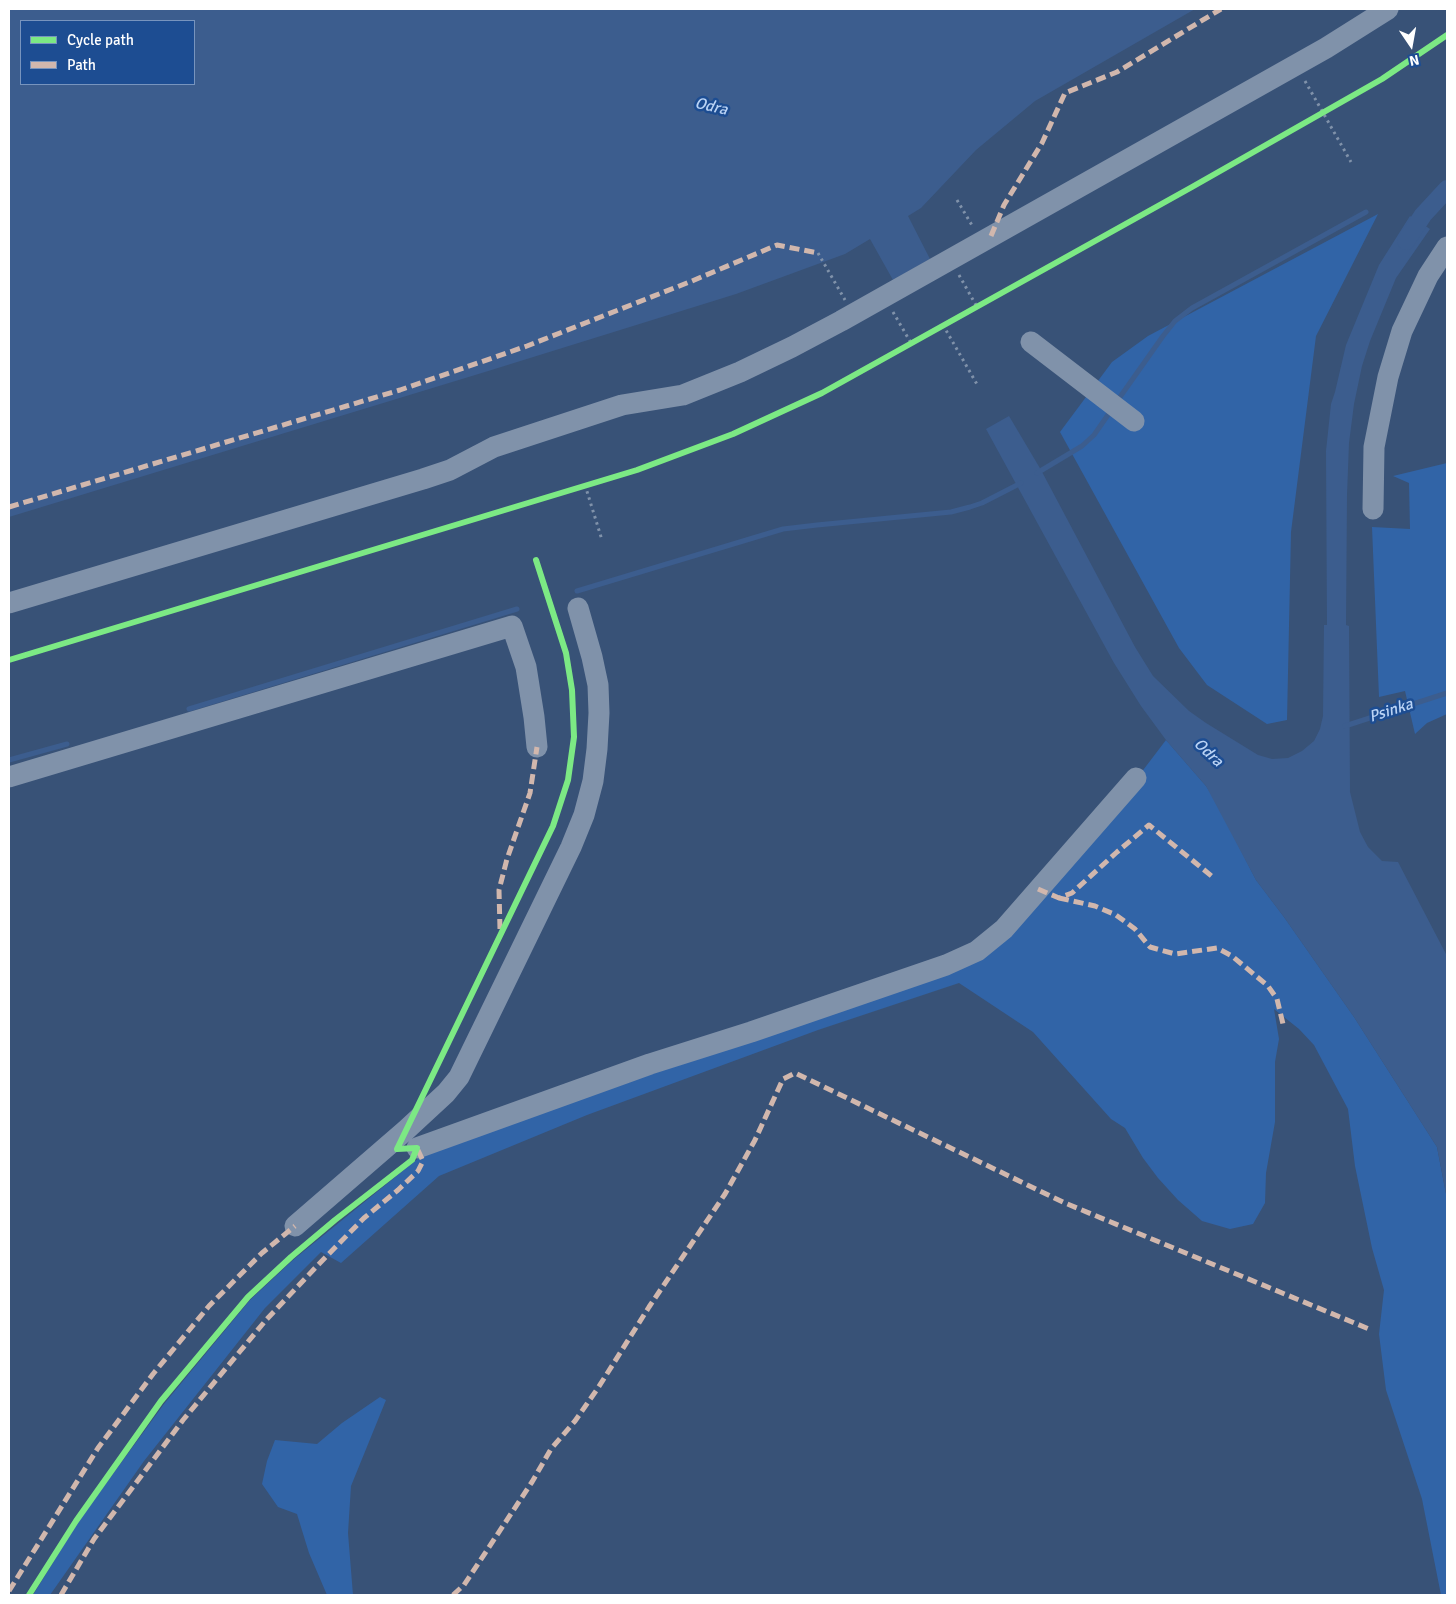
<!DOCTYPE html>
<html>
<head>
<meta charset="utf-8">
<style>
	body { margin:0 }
	#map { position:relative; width:1456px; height:1604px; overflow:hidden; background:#385277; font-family:Signika,sans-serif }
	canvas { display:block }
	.frame { position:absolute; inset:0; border:10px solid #fff; pointer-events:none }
	.legend { position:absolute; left:20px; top:20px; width:175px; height:65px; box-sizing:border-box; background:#1d4d92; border:1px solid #7794be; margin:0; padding:6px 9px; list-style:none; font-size:15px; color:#fff }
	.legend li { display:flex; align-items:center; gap:10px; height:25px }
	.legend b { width:25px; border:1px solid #7794be }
	.north { position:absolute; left:1386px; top:20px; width:50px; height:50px; -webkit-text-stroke:4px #1d4d92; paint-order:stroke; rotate:168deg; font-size:14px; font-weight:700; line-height:20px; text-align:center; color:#fff }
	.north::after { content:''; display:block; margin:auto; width:18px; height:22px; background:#fff; clip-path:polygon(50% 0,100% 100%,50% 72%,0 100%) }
</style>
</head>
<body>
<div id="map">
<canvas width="1456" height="1604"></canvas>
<div class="frame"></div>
<ul class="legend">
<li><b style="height:6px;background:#7ce984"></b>Cycle path</li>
<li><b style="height:6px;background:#d1b7ad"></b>Path</li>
</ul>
<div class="north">N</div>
</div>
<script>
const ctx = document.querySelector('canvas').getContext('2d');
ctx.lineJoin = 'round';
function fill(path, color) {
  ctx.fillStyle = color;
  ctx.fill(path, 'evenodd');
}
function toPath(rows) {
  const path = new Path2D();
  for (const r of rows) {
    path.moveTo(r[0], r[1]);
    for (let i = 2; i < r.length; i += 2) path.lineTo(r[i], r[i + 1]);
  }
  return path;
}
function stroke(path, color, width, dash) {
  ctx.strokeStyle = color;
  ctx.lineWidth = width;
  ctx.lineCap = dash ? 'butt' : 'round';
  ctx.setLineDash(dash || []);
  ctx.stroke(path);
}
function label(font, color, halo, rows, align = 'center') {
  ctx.font = font + ' Signika,sans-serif';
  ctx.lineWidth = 5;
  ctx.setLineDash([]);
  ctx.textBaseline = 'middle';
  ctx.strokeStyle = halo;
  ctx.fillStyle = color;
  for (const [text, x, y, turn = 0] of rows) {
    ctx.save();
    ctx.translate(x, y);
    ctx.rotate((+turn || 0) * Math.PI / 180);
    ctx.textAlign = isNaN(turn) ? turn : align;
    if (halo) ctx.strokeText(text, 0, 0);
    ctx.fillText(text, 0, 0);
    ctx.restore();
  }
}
fill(toPath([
	[1378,214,1316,336,1291,532,1287,720,1267,724,1207,685,1179,648,1060,432,1112,362,1148,336],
	[1447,463,1447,714,1427,723,1415,734,1405,691,1379,697,1372,527,1410,529,1409,483,1393,476],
	[1166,740,1206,786,1214,798,1256,880,1284,917,1354,1017,1437,1147,1447,1199,1447,1595,1441,1595,1422,1499,1386,1390,1379,1334,1384,1290,1372,1248,1355,1166,1348,1109,1314,1045,1299,1029,1274,1009,1279,1039,1275,1062,1275,1122,1266,1173,1265,1203,1253,1224,1230,1229,1202,1221,1178,1200,1158,1178,1143,1158,1125,1128,1111,1119,1033,1032,959,983,818,1030,587,1115,439,1176,341,1263,321,1252,265,1308,144,1461,50,1595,33,1595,78,1522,164,1404,250,1300,293,1260,431,1148,960,963,1115,807],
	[380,1397,386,1400,351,1486,348,1533,353,1595,327,1595,309,1553,297,1514,278,1507,262,1484,267,1461,275,1440,317,1444,342,1423]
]), '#3164a7');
fill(toPath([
	[9,9,1195,9,1035,101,976,150,921,208,908,216,930,259,893,280,870,239,845,254,736,294,485,372,9,517],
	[21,21,194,21,194,84,21,84],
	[1410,216,1430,229,1396,278,1370,341,1362,366,1354,404,1349,443,1347,495,1346,625,1349,626,1350,792,1360,832,1368,847,1382,861,1398,862,1447,956,1447,1199,1437,1147,1354,1017,1284,917,1256,880,1206,786,1166,740,1141,706,1114,663,986,429,1009,416,1041,470,1135,647,1153,676,1189,711,1206,723,1258,755,1272,759,1288,758,1302,751,1314,741,1320,729,1323,716,1324,625,1327,625,1326,451,1331,404,1335,392,1346,345,1379,265]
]), '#3c5d8e');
stroke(toPath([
	[1120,397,1163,336,1175,321,1192,308,1366,212],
	[1037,473,1082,446,1094,435,1110,412],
	[577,591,783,529,817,525,951,512,970,507,982,503,1021,483],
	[189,709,517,609],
	[1345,726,1447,693],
	[9,760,67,744]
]), '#3c5d8e', 5);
stroke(toPath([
	[1406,241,1423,215,1447,189]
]), '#3c5d8e', 18);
stroke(toPath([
	[1305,81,1351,162],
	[957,200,973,227],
	[818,253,845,300],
	[959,275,977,307],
	[893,312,911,343],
	[943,325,978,386],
	[585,485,602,540]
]), '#8092aa', 3, [2.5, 4]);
stroke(toPath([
	[1031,342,1134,421],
	[1373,509,1374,447,1388,377,1402,331,1428,276,1447,247],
	[9,603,423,479,450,470,494,447,622,405,683,395,740,372,792,347,841,321,1326,48,1388,9],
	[9,777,512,626,526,667,534,717,537,747],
	[417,1148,650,1064,751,1032,946,965,977,951,1004,929,1136,778],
	[295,1226,406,1130,446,1093,459,1077,571,847,584,815,593,781,597,749,599,713,598,685,592,657,578,608]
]), '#8092aa', 21);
stroke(toPath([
	[991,236,1004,205,1042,143,1065,93,1117,72,1221,9],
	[9,507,400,390,527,346,692,281,777,245,818,253],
	[1038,889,1059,898,1072,893,1117,852,1149,825,1214,878],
	[1059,898,1095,906,1116,915,1135,929,1150,947,1175,954,1217,948,1232,956,1268,986,1277,999,1283,1024],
	[500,929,499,890,507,859,530,793,537,747],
	[9,1591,98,1448,153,1374,209,1306,262,1253,295,1226],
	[61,1595,94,1539,183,1420,266,1320,318,1265,364,1218,398,1190,418,1171,423,1161,417,1148],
	[453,1595,464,1585,532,1482,551,1449,575,1421,598,1388,649,1307,725,1194,755,1140,783,1079,795,1073,1065,1203,1369,1329]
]), '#d1b7ad', 5, [10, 5]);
stroke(toPath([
	[9,660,637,470,733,434,822,393,1192,187,1382,79,1447,35],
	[29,1595,76,1521,161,1401,248,1297,291,1257,335,1220,412,1160,417,1148,397,1149,553,826,568,780,574,737,572,690,566,653,536,560]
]), '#7ce984', 6);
label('italic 16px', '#bad3f5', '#1d4d92', [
	["Odra",711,107,13],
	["Psinka",1391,711,-18],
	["Odra",1208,753,43]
]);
</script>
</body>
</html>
